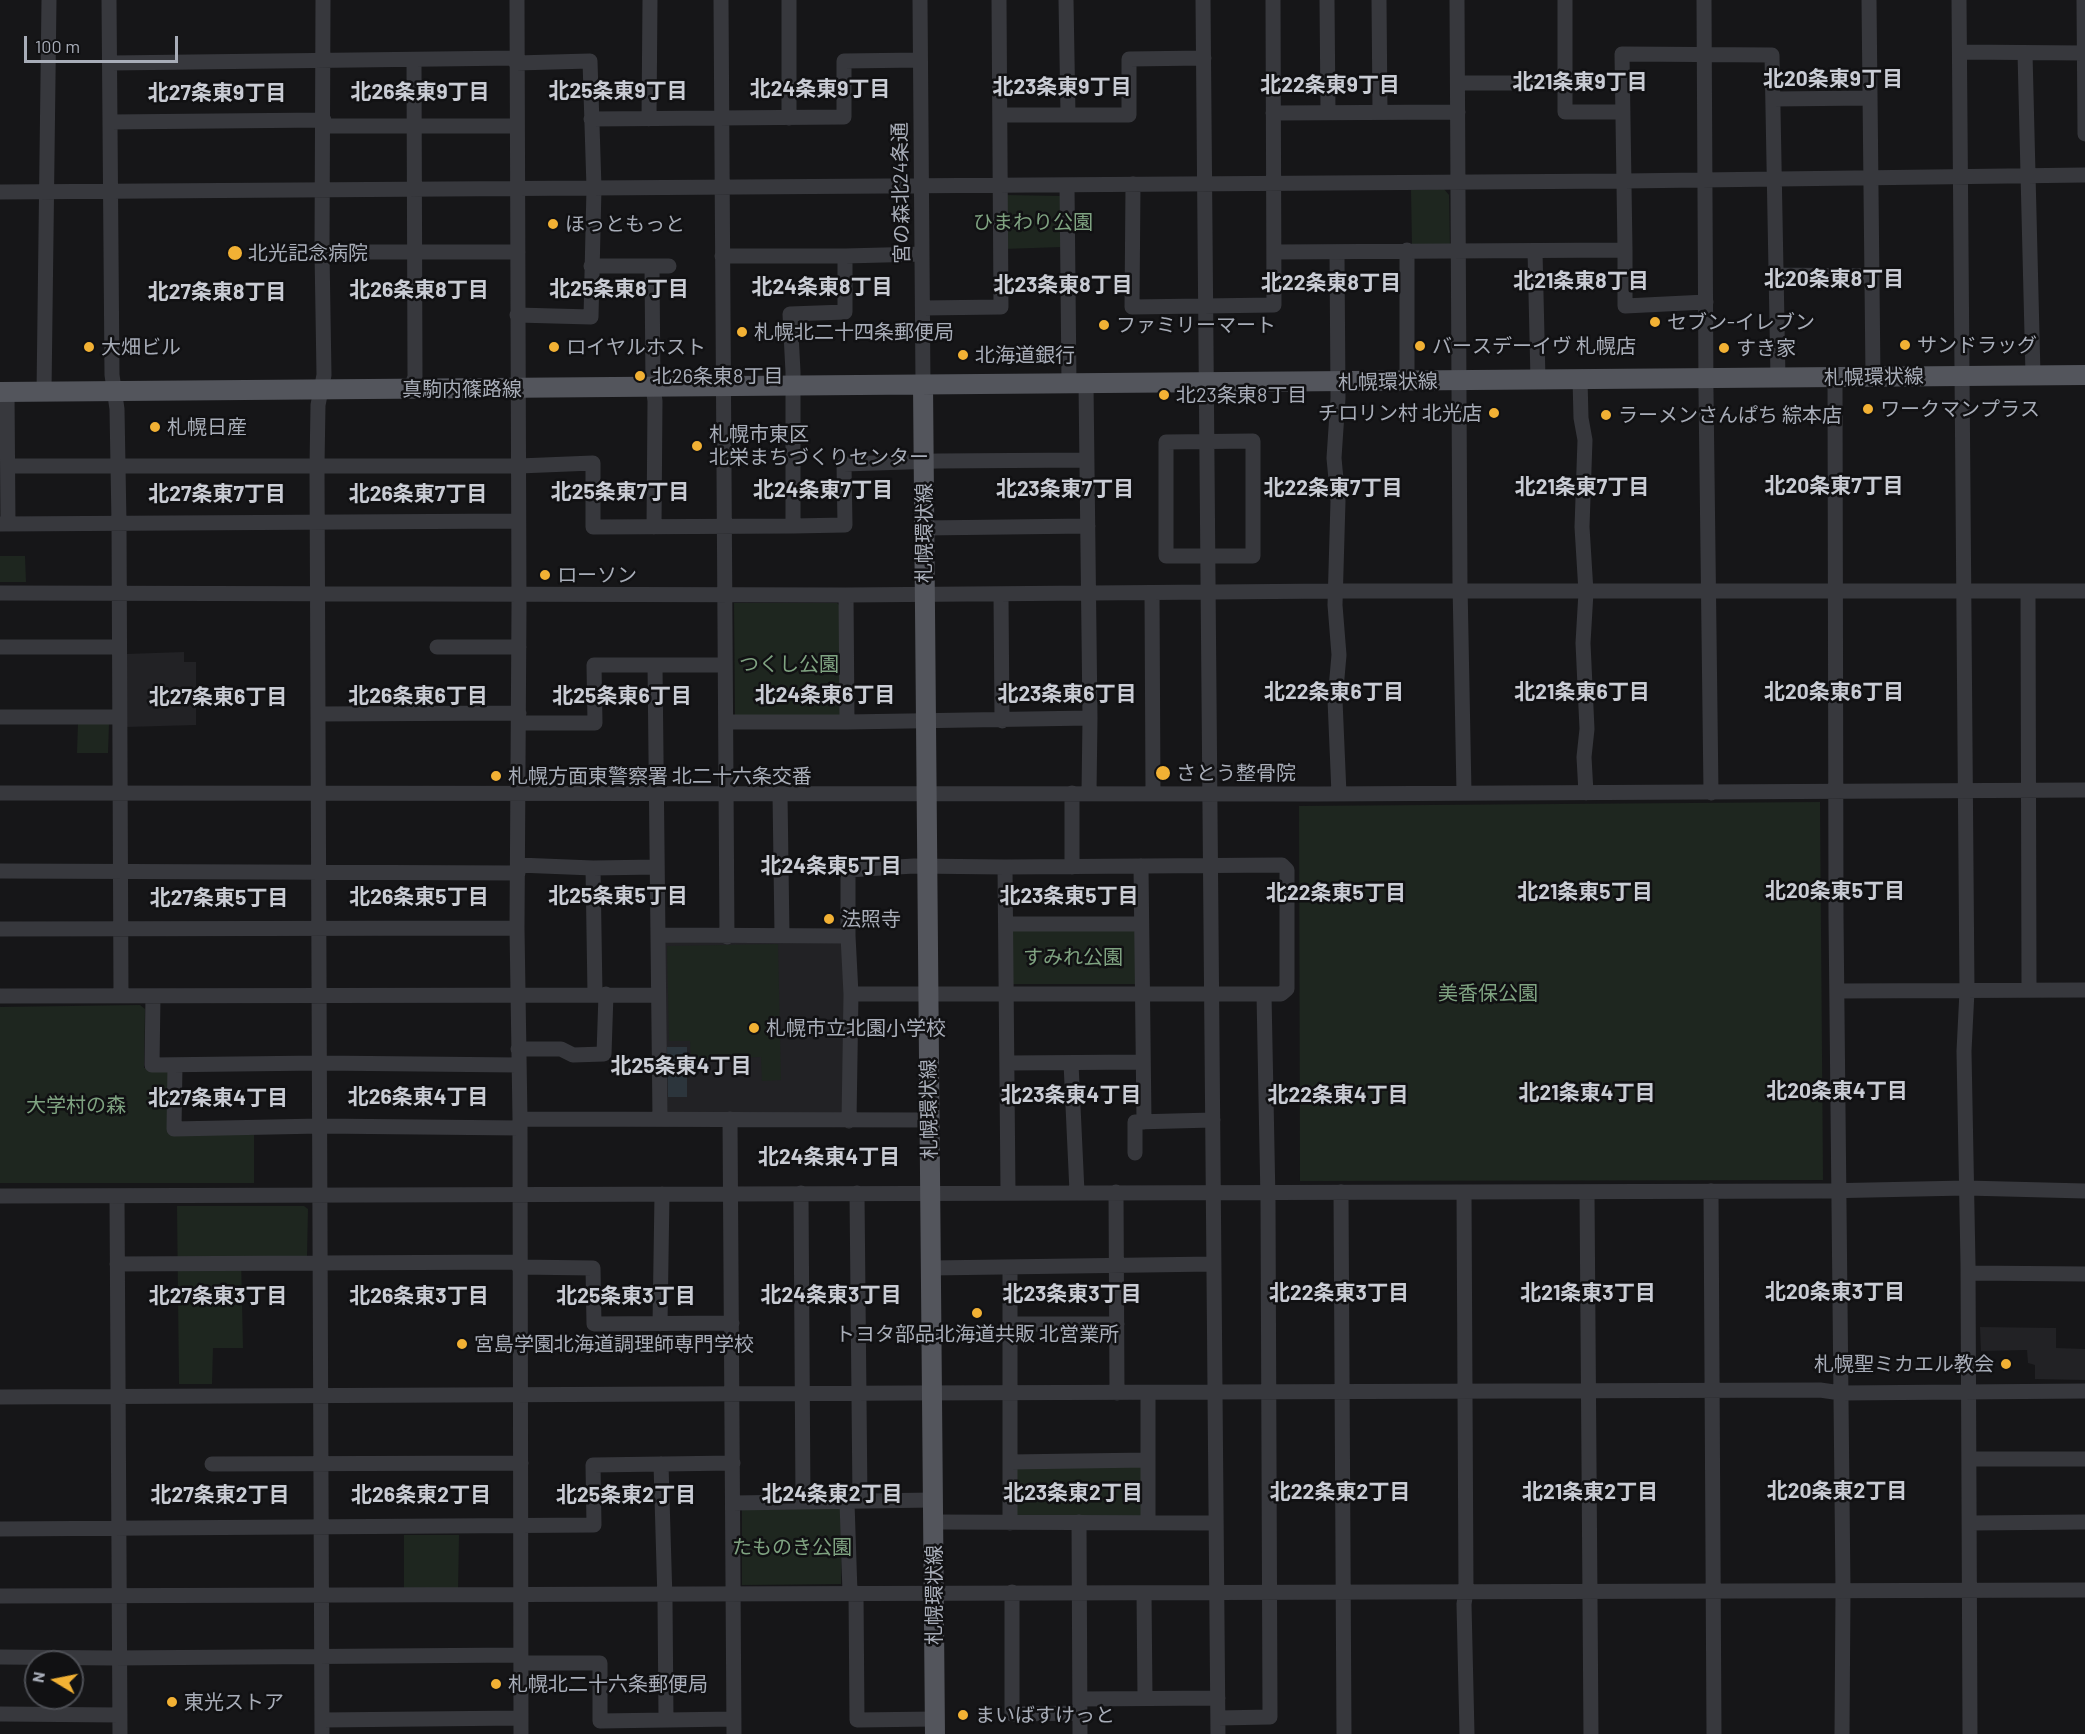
<!DOCTYPE html>
<html>
<head>
<meta charset="utf-8">
<style>
	body { margin:0 }
	#map { position:relative; width:2085px; height:1734px; overflow:hidden; background:#161618; font-family:Barlow,sans-serif }
	canvas { display:block }
	.north { position:absolute; left:24px; top:1650px; width:60px; height:60px; box-sizing:border-box; background:#111113; border:2px solid #4d4f55; border-radius:50%; rotate:280deg; font-size:16px; font-weight:700; line-height:24px; text-align:center; color:#a8adb8 }
	.north::after { content:''; display:block; margin:auto; width:21px; height:27px; background:#f2b134; clip-path:polygon(50% 0,100% 100%,50% 72%,0 100%) }
	.scale { position:absolute; left:24px; top:36px; width:154px; height:27px; box-sizing:border-box; border:3px solid #a8adb8; border-top:0; padding-left:8px; font-size:18px; line-height:21px; white-space:nowrap; color:#a8adb8; -webkit-text-stroke:4px #111113; paint-order:stroke }
</style>
</head>
<body>
<div id="map">
<canvas width="2085" height="1734"></canvas>
<div class="north">N</div>
<div class="scale">100 m</div>
</div>
<script>
const ctx = document.querySelector('canvas').getContext('2d');
ctx.lineJoin = 'round';
function fill(path, color) {
  ctx.fillStyle = color;
  ctx.fill(path, 'evenodd');
}
function toPath(rows) {
  const path = new Path2D();
  for (const r of rows) {
    path.moveTo(r[0], r[1]);
    for (let i = 2; i < r.length; i += 2) path.lineTo(r[i], r[i + 1]);
  }
  return path;
}
function stroke(path, color, width, dash) {
  ctx.strokeStyle = color;
  ctx.lineWidth = width;
  ctx.lineCap = dash ? 'butt' : 'round';
  ctx.setLineDash(dash || []);
  ctx.stroke(path);
}
function label(font, color, halo, rows, align = 'center') {
  ctx.font = font + ' Barlow,"Noto Sans JP",sans-serif';
  ctx.lineWidth = 5;
  ctx.setLineDash([]);
  ctx.textBaseline = 'middle';
  ctx.strokeStyle = halo;
  ctx.fillStyle = color;
  for (const [text, x, y, turn = 0] of rows) {
    ctx.save();
    ctx.translate(x, y);
    ctx.rotate((+turn || 0) * Math.PI / 180);
    ctx.textAlign = isNaN(turn) ? turn : align;
    if (halo) ctx.strokeText(text, 0, 0);
    ctx.fillText(text, 0, 0);
    ctx.restore();
  }
}
fill(toPath([
	[184,652,184,662,196,662,196,725,126,727,126,654],
	[663,942,845,943,845,1115,665,1114],
	[1980,1327,2056,1328,2056,1348,2085,1349,2085,1380,2035,1379,2035,1365,2028,1363,2027,1350,1981,1351]
]), '#222225');
fill(toPath([
	[1444,189,1449,195,1450,248,1412,247,1411,190],
	[1005,195,1061,196,1062,247,1003,249],
	[0,556,25,556,26,582,0,582],
	[734,603,837,603,843,609,844,718,735,719],
	[78,723,109,724,108,753,77,753],
	[1820,802,1823,1180,1300,1181,1299,806],
	[1133,930,1136,932,1135,984,1012,984,1013,931],
	[778,944,781,1080,762,1081,761,1057,691,1059,690,1041,669,1041,667,946],
	[140,1005,145,1009,144,1068,166,1068,170,1073,169,1134,254,1135,254,1183,0,1183,0,1007],
	[177,1206,304,1206,308,1209,307,1257,241,1257,243,1348,213,1348,212,1384,179,1384],
	[1144,1465,1144,1519,1014,1519,1014,1466],
	[843,1508,841,1584,742,1585,742,1510],
	[404,1535,459,1535,458,1592,404,1592]
]), '#1e261f');
fill(toPath([
	[667,1047,687,1047,687,1097,668,1097]
]), '#2c353c');
stroke(toPath([
	[109,0,112,375,117,409,119,523,121,996],
	[517,0,519,605,517,928,520,1119,521,1734],
	[721,0,727,937],
	[789,0,789,118],
	[920,0,923,385],
	[1066,0,1068,114],
	[1203,0,1218,1734],
	[1327,0,1328,112],
	[1379,0,1380,112],
	[1457,0,1460,584,1464,793],
	[1565,0,1565,112,1623,112],
	[1704,0,1706,392,1711,793],
	[1869,0,1873,377],
	[1959,0,1967,991,1964,1051,1968,1264,1970,1734],
	[2084,0,2085,134],
	[1960,52,2084,53],
	[2025,53,2033,375],
	[111,63,517,58],
	[516,63,590,61,594,188,591,317,517,315],
	[1458,83,1565,83],
	[1773,99,1870,98],
	[1273,113,1458,112],
	[1001,115,1129,115,1129,59,1204,58],
	[591,119,844,117,844,61,920,60],
	[649,119,650,0],
	[110,122,324,120],
	[324,126,516,126],
	[1133,184,1132,307,1274,305,1273,0],
	[1067,185,1069,384],
	[0,192,1624,181,2085,175],
	[1407,250,1407,381],
	[1625,250,1625,306,1706,302],
	[1535,251,1538,380],
	[322,252,518,252],
	[1275,252,1625,250,1622,54,1772,55,1778,378],
	[1337,252,1338,398,1334,458,1338,501,1335,605,1339,655,1335,700,1339,794],
	[722,256,845,256,922,254],
	[591,266,669,266],
	[652,267,653,387,655,401,654,527],
	[1775,275,1872,276],
	[923,308,1001,307,999,0],
	[1835,377,1836,917,1843,1590,1842,1734],
	[1580,379,1581,418,1585,440,1582,527,1586,592,1583,643,1587,729,1584,757,1586,793],
	[1086,384,1090,718,1089,793],
	[410,390,415,377,414,60],
	[7,392,8,524],
	[44,393,49,0],
	[1253,441,1253,556,1166,556,1166,442,1253,441],
	[8,466,519,466,593,463,593,527,793,526,845,525,844,464,938,461,1086,460],
	[0,524,518,521],
	[793,526,793,372,790,314,845,312,845,256],
	[924,528,1088,526],
	[2028,591,2029,990],
	[0,593,846,595,1335,591,2085,591],
	[1152,593,1153,793],
	[1001,595,1002,721],
	[0,647,119,647],
	[437,647,519,647],
	[655,665,660,1119],
	[319,714,519,713],
	[0,717,119,717],
	[726,722,847,722,846,595],
	[847,722,1090,718],
	[519,723,595,723,594,665,725,665],
	[0,793,1317,794,2085,790],
	[780,794,782,935],
	[518,865,593,868,657,867],
	[1141,866,1144,1122],
	[1005,867,1008,1192],
	[1072,867,1072,793],
	[593,868,595,995],
	[0,871,518,873],
	[1006,924,1141,924],
	[0,929,517,928],
	[659,935,848,936],
	[1838,991,2085,990],
	[0,996,658,995],
	[153,996,152,1065,320,1063,518,1065],
	[518,1049,561,1049,573,1055,604,1054,606,994],
	[1008,1063,1143,1062],
	[1071,1063,1077,1192],
	[175,1065,174,1129,320,1126,520,1128],
	[520,1119,930,1120],
	[730,1119,734,1734],
	[849,1121,851,994,848,936,848,870,914,866,1005,867,1282,865,1287,870,1287,989,1281,994,851,994],
	[1135,1153,1135,1122,1213,1120],
	[1711,1191,1714,1734],
	[1116,1192,1117,1393],
	[1341,1192,1344,1734],
	[1464,1192,1466,1591,1464,1604,1467,1734],
	[1587,1192,1591,1734],
	[801,1193,803,1502],
	[857,1193,860,1501],
	[0,1196,1822,1191,1966,1188,2085,1191],
	[117,1196,120,1734],
	[117,1264,520,1262],
	[519,1267,593,1268,594,1324,732,1323],
	[931,1268,1214,1264],
	[1968,1273,2085,1274],
	[660,1324,662,1194],
	[1010,1324,1117,1324],
	[1148,1393,1148,1523],
	[0,1397,910,1393,1820,1390,1841,1393,2085,1391],
	[1969,1459,2085,1459],
	[1010,1462,1148,1460],
	[212,1464,521,1463],
	[661,1464,665,1600,666,1719],
	[847,1502,850,1593],
	[733,1503,933,1500],
	[933,1522,1216,1523],
	[1079,1522,1080,1734],
	[1010,1523,1010,1267],
	[1970,1523,2085,1522],
	[0,1529,594,1525,593,1465,733,1463],
	[1012,1592,1012,1714,1080,1713],
	[856,1593,857,1720,935,1719],
	[1144,1593,1145,1698],
	[0,1596,2085,1590],
	[0,1657,113,1658,521,1655],
	[521,1663,600,1663,600,1721,734,1719],
	[1080,1699,1218,1698],
	[0,1714,120,1715],
	[1218,1718,1270,1717,1268,1201,1264,994],
	[322,1720,521,1718],
	[322,1734,317,466,318,405,324,375,322,252,323,0]
]), '#37383d', 15);
stroke(toPath([
	[923,385,935,1734],
	[0,392,2085,375]
]), '#53555c', 20);
for (const [x, y, r, color] of [
	[553,224,6,"#f2b134"],
	[235,253,8,"#f2b134"],
	[1655,322,6,"#f2b134"],
	[1104,325,6,"#f2b134"],
	[742,332,6,"#f2b134"],
	[1905,345,6,"#f2b134"],
	[1420,346,6,"#f2b134"],
	[89,347,6,"#f2b134"],
	[554,347,6,"#f2b134"],
	[1724,348,6,"#f2b134"],
	[963,355,6,"#f2b134"],
	[640,376,6,"#f2b134"],
	[1164,395,6,"#f2b134"],
	[1868,409,6,"#f2b134"],
	[1494,413,6,"#f2b134"],
	[1606,415,6,"#f2b134"],
	[155,427,6,"#f2b134"],
	[697,446,6,"#f2b134"],
	[545,575,6,"#f2b134"],
	[1163,773,8,"#f2b134"],
	[496,776,6,"#f2b134"],
	[829,919,6,"#f2b134"],
	[754,1028,6,"#f2b134"],
	[977,1313,6,"#f2b134"],
	[462,1344,6,"#f2b134"],
	[2006,1364,6,"#f2b134"],
	[496,1684,6,"#f2b134"],
	[172,1702,6,"#f2b134"],
	[963,1715,6,"#f2b134"]
]) {
  const dot = new Path2D();
  dot.arc(x, y, r, 0, 2 * Math.PI);
  ctx.fillStyle = color;
  ctx.fill(dot);
  stroke(dot, '#111113', 2);
}
label('20px', '#a8adb8', '#111113', [
	["宮の森北24条通",901,193,-91],
	["札幌環状線",1874,377,-1],
	["札幌環状線",1388,382,-1],
	["真駒内篠路線",462,389],
	["札幌環状線",924,533,-90],
	["札幌環状線",929,1109,-91],
	["札幌環状線",934,1595,-90]
]);
label('20px', '#7fa381', '#111113', [
	["ひまわり公園",1033,222],
	["つくし公園",789,664],
	["すみれ公園",1073,957],
	["美香保公園",1488,993],
	["大学村の森",76,1105],
	["たものき公園",792,1547]
]);
label('20px', '#a8adb8', '#111113', [
	["ほっともっと",565,224],
	["北光記念病院",248,253],
	["セブン-イレブン",1667,322],
	["ファミリーマート",1116,325],
	["札幌北二十四条郵便局",754,332],
	["サンドラッグ",1917,345],
	["バースデーイヴ 札幌店",1432,346],
	["大畑ビル",101,347],
	["ロイヤルホスト",566,347],
	["すき家",1736,348],
	["北海道銀行",975,355],
	["北26条東8丁目",652,376],
	["北23条東8丁目",1176,395],
	["ワークマンプラス",1880,409],
	["チロリン村 北光店",1482,413,"right"],
	["ラーメンさんぱち 綜本店",1618,415],
	["札幌日産",167,427],
	["札幌市東区",709,434],
	["北栄まちづくりセンター",709,457],
	["ローソン",557,575],
	["さとう整骨院",1176,773],
	["札幌方面東警察署 北二十六条交番",508,776],
	["法照寺",841,919],
	["札幌市立北園小学校",766,1028],
	["トヨタ部品北海道共販 北営業所",977,1334,"center"],
	["宮島学園北海道調理師専門学校",474,1344],
	["札幌聖ミカエル教会",1994,1364,"right"],
	["札幌北二十六条郵便局",508,1684],
	["東光ストア",184,1702],
	["まいばすけっと",975,1715]
], 'left');
label('bold 21px', '#c9ccd4', '#111113', [
	["北20条東9丁目",1833,79],
	["北21条東9丁目",1580,82],
	["北22条東9丁目",1330,85],
	["北23条東9丁目",1062,87],
	["北24条東9丁目",820,89],
	["北25条東9丁目",618,91],
	["北26条東9丁目",420,92],
	["北27条東9丁目",217,93],
	["北20条東8丁目",1834,279],
	["北21条東8丁目",1581,281],
	["北22条東8丁目",1331,283],
	["北23条東8丁目",1063,285],
	["北24条東8丁目",822,287],
	["北25条東8丁目",619,289],
	["北26条東8丁目",419,290],
	["北27条東8丁目",217,292],
	["北20条東7丁目",1834,486],
	["北21条東7丁目",1582,487],
	["北22条東7丁目",1333,488],
	["北23条東7丁目",1065,489],
	["北24条東7丁目",823,490],
	["北25条東7丁目",620,492],
	["北27条東7丁目",217,494],
	["北26条東7丁目",418,494],
	["北22条東6丁目",1334,692],
	["北21条東6丁目",1582,692],
	["北20条東6丁目",1834,692],
	["北23条東6丁目",1067,694],
	["北24条東6丁目",825,695],
	["北26条東6丁目",418,696],
	["北25条東6丁目",622,696],
	["北27条東6丁目",218,697],
	["北24条東5丁目",831,866],
	["北20条東5丁目",1835,891],
	["北21条東5丁目",1585,892],
	["北22条東5丁目",1336,893],
	["北25条東5丁目",618,896],
	["北23条東5丁目",1069,896],
	["北26条東5丁目",419,897],
	["北27条東5丁目",219,898],
	["北25条東4丁目",681,1066],
	["北20条東4丁目",1837,1091],
	["北21条東4丁目",1587,1093],
	["北23条東4丁目",1071,1095],
	["北22条東4丁目",1338,1095],
	["北26条東4丁目",418,1097],
	["北27条東4丁目",218,1098],
	["北24条東4丁目",829,1157],
	["北20条東3丁目",1835,1292],
	["北22条東3丁目",1339,1293],
	["北21条東3丁目",1588,1293],
	["北23条東3丁目",1072,1294],
	["北24条東3丁目",831,1295],
	["北27条東3丁目",218,1296],
	["北26条東3丁目",419,1296],
	["北25条東3丁目",626,1296],
	["北20条東2丁目",1837,1491],
	["北22条東2丁目",1340,1492],
	["北21条東2丁目",1590,1492],
	["北23条東2丁目",1073,1493],
	["北24条東2丁目",832,1494],
	["北27条東2丁目",220,1495],
	["北26条東2丁目",421,1495],
	["北25条東2丁目",626,1495]
]);
</script>
</body>
</html>
